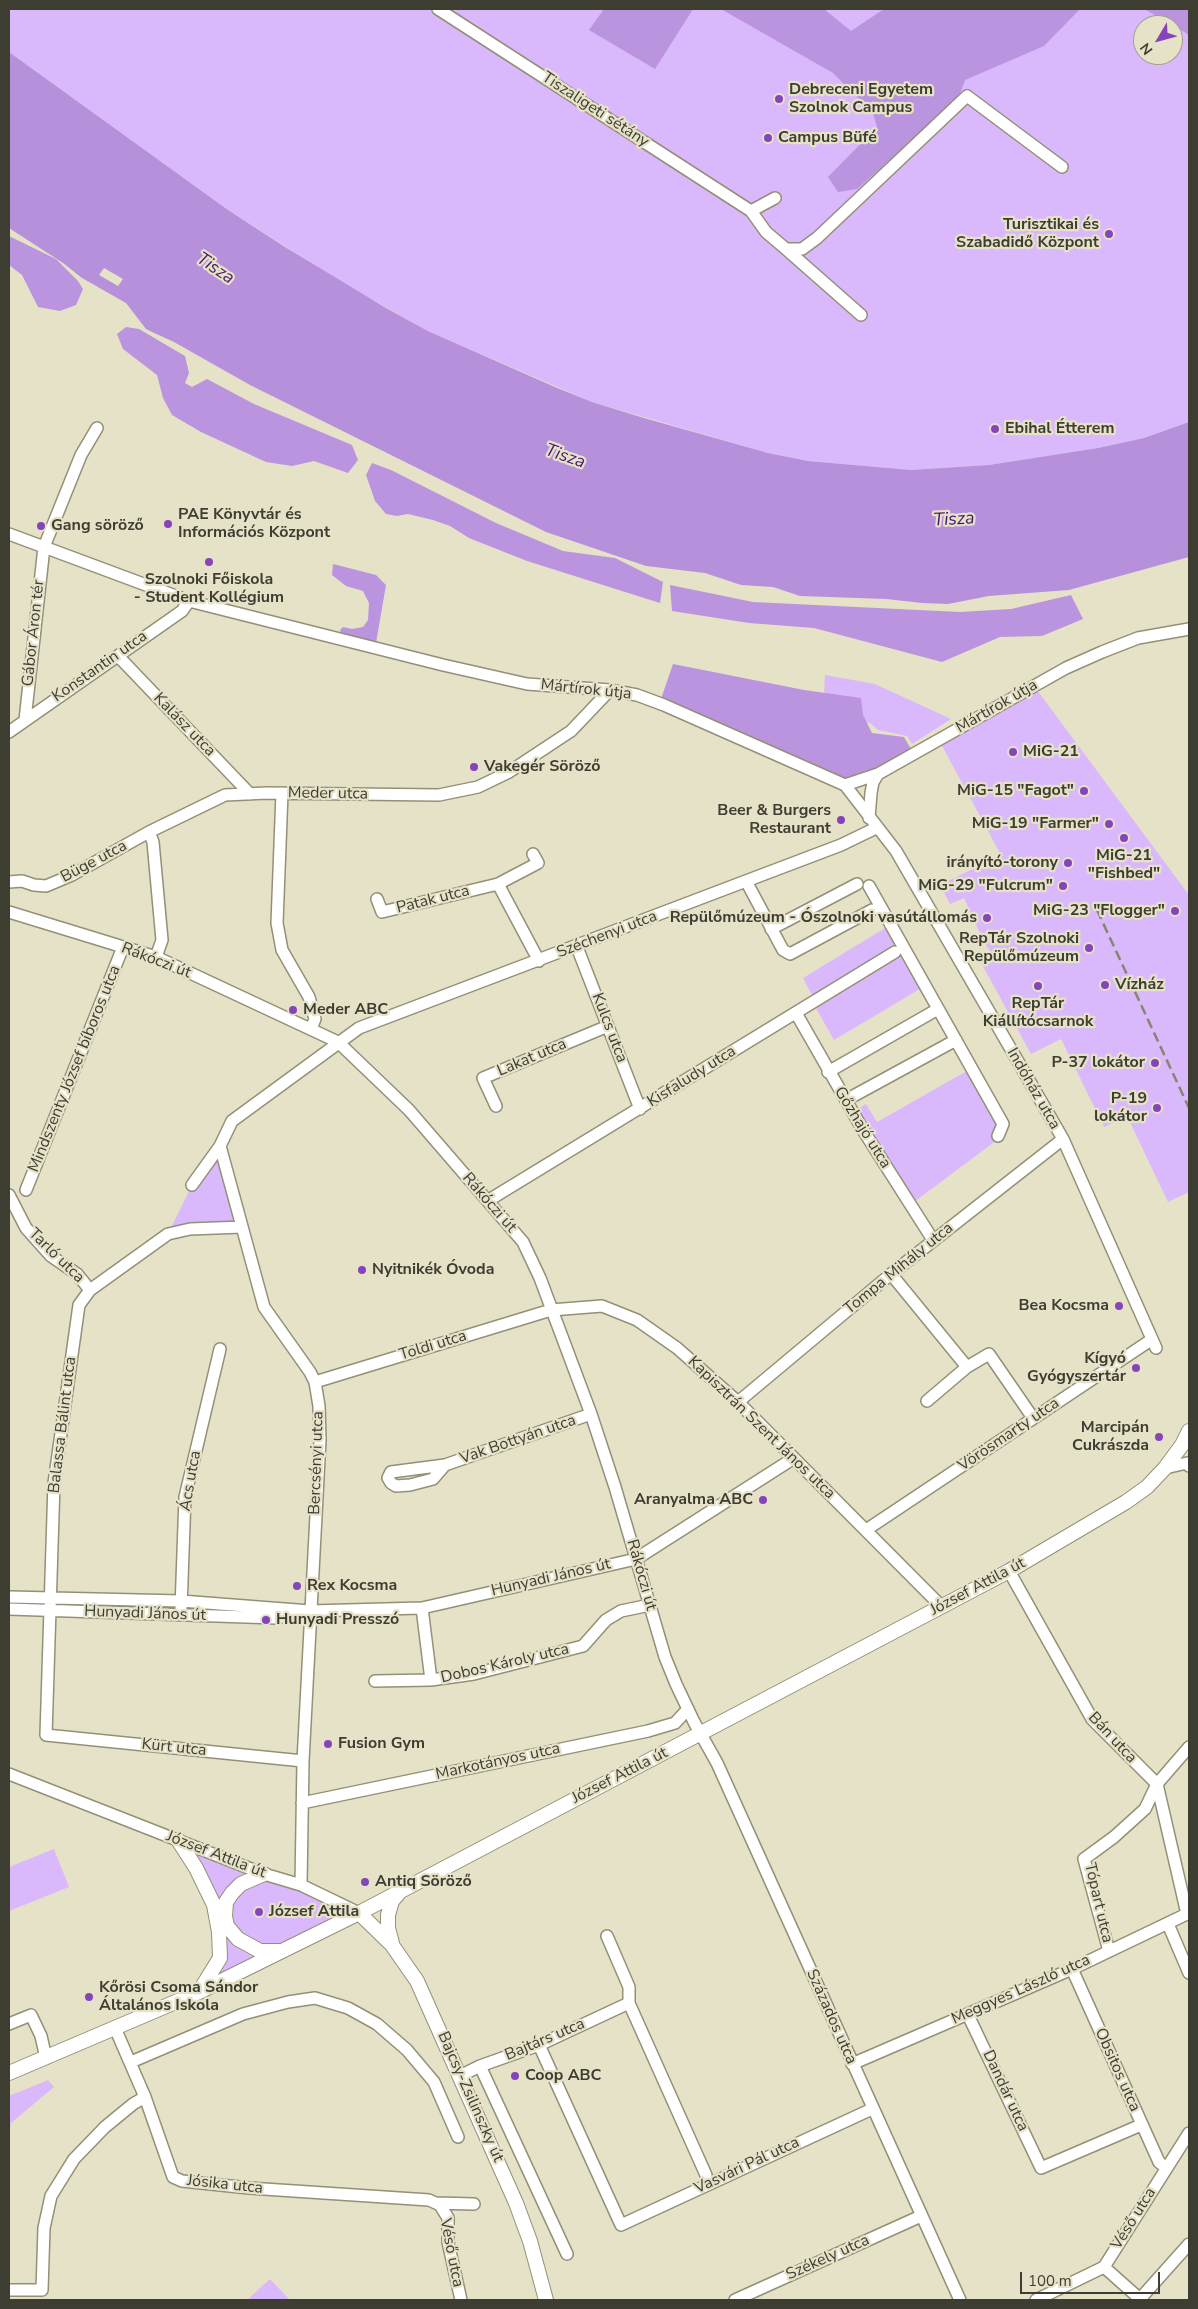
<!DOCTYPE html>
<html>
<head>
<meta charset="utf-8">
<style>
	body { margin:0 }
	#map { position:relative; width:1198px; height:2309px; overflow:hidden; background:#e6e2c8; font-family:"Nunito Sans",sans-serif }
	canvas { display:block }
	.frame { position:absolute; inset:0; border:10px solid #3e3d32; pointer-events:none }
	.north { position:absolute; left:1133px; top:15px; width:50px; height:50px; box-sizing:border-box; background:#e6e2c8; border:1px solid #a3a08c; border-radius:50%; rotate:233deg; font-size:14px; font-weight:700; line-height:20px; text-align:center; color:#3e3d32 }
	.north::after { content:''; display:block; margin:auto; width:18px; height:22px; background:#8644b9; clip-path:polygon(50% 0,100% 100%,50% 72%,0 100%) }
	.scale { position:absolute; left:1020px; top:2272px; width:140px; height:22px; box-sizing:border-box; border:2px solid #3e3d32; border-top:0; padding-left:6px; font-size:15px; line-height:18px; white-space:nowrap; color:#3e3d32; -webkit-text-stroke:4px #e6e2c8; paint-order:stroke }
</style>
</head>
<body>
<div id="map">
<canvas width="1198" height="2309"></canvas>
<div class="frame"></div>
<div class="north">N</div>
<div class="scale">100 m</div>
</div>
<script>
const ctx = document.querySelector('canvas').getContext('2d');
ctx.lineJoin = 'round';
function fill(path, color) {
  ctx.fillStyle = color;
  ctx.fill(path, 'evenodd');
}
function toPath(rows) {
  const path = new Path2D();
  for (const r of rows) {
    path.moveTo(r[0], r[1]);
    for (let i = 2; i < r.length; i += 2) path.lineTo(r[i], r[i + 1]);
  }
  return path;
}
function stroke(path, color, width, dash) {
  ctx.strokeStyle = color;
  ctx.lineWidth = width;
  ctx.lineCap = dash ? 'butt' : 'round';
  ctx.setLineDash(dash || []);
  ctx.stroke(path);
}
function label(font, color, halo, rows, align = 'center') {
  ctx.font = font + ' "Nunito Sans",sans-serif';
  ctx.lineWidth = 4.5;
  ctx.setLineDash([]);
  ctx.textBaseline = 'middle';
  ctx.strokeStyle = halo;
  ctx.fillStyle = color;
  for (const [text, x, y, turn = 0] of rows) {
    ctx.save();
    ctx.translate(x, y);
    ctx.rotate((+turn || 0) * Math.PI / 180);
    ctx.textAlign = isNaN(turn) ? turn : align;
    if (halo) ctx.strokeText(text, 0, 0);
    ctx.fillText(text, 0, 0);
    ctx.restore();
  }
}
fill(toPath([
	[9,9,1189,9,1189,422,1144,438,1098,448,989,465,911,470,808,461,768,453,592,402,428,331,341,282,228,210,9,52],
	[1143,25,1173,25,1173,55,1143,55],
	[825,675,875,684,951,719,912,744,907,736,878,730,870,723,838,716,824,695],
	[1037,690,1189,895,1189,1192,1168,1202,1127,1116,1104,1127,1061,1039,1031,1054,979,959,991,952,985,944,964,898,950,904,940,885,1001,855,941,744],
	[890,925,925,986,834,1040,813,1003,815,1001,803,978],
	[972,1068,1005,1134,914,1202,853,1112,866,1104,877,1122],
	[220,1146,242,1227,168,1234,192,1185],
	[178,1840,359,1913,199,1992,213,1972,219,1932],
	[54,1849,69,1887,9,1911,9,1867],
	[48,2080,54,2087,11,2123,9,2135,9,2096],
	[270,2279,290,2300,247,2300]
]), '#dab8fc');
fill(toPath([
	[604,9,693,9,655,69,589,30],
	[721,9,824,9,851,31,884,9,1080,9,1044,46,965,80,958,99,857,189,838,192,828,177,877,127,873,113,833,73],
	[1144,9,1189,9,1189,35,1173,25],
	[9,236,56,259,78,281,83,289,76,305,60,311,38,307,22,275,9,265],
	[126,327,139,329,185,356,189,373,185,383,192,387,207,379,254,404,352,445,358,460,348,473,314,461,292,466,266,462,201,432,172,415,163,398,157,375,123,349,117,334],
	[372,463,391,470,496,523,563,551,615,558,663,582,660,603,527,561,469,538,450,526,433,520,408,514,397,516,386,514,375,501,366,475],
	[333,564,376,575,386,585,376,643,342,635,340,630,343,627,352,629,363,627,368,620,369,603,363,591,346,586,332,575],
	[670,585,753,602,960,612,1011,609,1071,595,1083,619,1042,636,1000,637,942,662,814,628,749,623,672,611],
	[673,664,804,690,861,698,863,715,872,733,904,737,914,754,845,785,661,699]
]), '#ba94de');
fill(toPath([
	[9,52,228,210,285,247,386,308,428,331,555,387,592,402,644,418,768,453,808,461,911,470,989,465,1098,448,1144,438,1189,422,1189,557,1069,590,989,596,948,604,922,603,886,599,800,596,773,587,741,585,705,573,646,566,546,532,250,385,174,342,152,332,146,329,126,303,82,278,63,263,9,228]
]), '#b690da');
fill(toPath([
	[104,268,123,279,118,286,99,275]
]), '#e6e2c8');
const minor = toPath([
	[438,9,751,211,766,232,786,249,802,249,817,238,967,96,1062,167],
	[751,211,775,198],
	[786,249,861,315],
	[9,534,189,601,443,665,527,684,610,690,637,695,664,705,845,785,896,851,1063,1139,1156,1348],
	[118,656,250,794],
	[25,720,44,547,81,455,97,428],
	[9,732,182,611,189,601],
	[845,785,878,774,1066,668,1102,652,1138,638,1189,629],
	[282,793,277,923,282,950,309,997,315,1019,311,1029],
	[869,818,871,793,873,782,878,774],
	[149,832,153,842,162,940,156,957],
	[746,881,783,950,790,954,872,910],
	[9,882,22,881,34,885,46,886,72,875,149,832,225,795,267,793,439,795,478,787,509,772,571,731,610,690],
	[498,884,539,961],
	[869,886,1003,1124,998,1136],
	[377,899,382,912,498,884,538,863,533,854],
	[9,912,156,957,338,1042,409,1110,523,1242,540,1278,591,1414,615,1487,665,1657,676,1684,694,1722,717,1763,960,2300],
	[771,929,857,884],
	[577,947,640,1109],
	[796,1013,863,1130,933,1240],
	[828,1072,938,1009],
	[846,1100,956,1040],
	[496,1106,483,1078,608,1026],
	[220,1146,264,1307,310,1372,315,1382,319,1406,320,1440,303,1761,301,1885],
	[192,1185,220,1146,232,1121,359,1028,746,881,841,845,876,828],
	[26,1190,123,947],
	[9,1195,26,1228,51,1256,77,1274,90,1290],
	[489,1200,895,952],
	[242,1227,190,1229,168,1234,90,1290,79,1305,54,1483,46,1735,303,1761],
	[891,1274,967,1367,989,1354,1033,1418],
	[315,1382,551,1310,602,1306,637,1320,677,1348,738,1402,942,1607],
	[927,1401,967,1367],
	[738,1402,891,1274,1063,1139],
	[445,1465,433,1479,410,1485,396,1486,391,1483,388,1478,391,1472,445,1465,591,1414],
	[1165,1468,1187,1463,1189,1466],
	[866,1530,1151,1340],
	[1009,1571,1092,1719,1157,1784,1187,1914],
	[9,1597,181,1601,310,1611,422,1608,636,1559,794,1458],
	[181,1608,185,1497,220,1349],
	[422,1608,431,1680],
	[9,1609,276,1618,296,1614],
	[375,1681,431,1680,474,1674,583,1646,606,1620,621,1611,650,1605],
	[9,1774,264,1874,301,1885,359,1913],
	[302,1803,648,1731,675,1723,688,1709],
	[1168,1924,1189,1973],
	[607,1936,629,1987,629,2003,706,2175],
	[1109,1951,1084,1859,1114,1837,1145,1809,1157,1784,1189,1747],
	[1072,1969,1159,2162,1166,2168],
	[968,2015,1041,2168,1141,2125],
	[9,2024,31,2015,41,2036,46,2058],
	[115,2028,145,2097,173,2177,182,2181,249,2188,429,2200,440,2205,448,2218,448,2242,461,2300],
	[539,2045,621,2225,872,2109],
	[131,2062,243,2014,288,2002,315,1998,348,2008,377,2024,407,2050,434,2082,458,2137],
	[852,2064,1072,1969,1189,1913],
	[480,2066,567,2254],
	[460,2076,480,2066,539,2045,629,2003],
	[436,2203,474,2204],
	[1104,2267,1140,2299],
	[9,2290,42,2290,44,2228,51,2196,74,2159,105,2127,133,2104,145,2097],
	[735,2300,921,2216],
	[1036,2300,1104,2267,1189,2133],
	[1139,2300,1189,2244]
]);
const major = toPath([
	[178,1840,196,1868,214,1905,219,1932,220,1958,199,1992],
	[264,1874,241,1884,232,1893,226,1902,225,1916,227,1926,238,1939,260,1951,279,1951],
	[359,1913,392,1945,417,1981,516,2203,530,2241,546,2300],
	[392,1943,388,1928,388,1915,392,1901,398,1894],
	[9,2073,199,1992,359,1913,1009,1571,1126,1502,1147,1487,1165,1468,1182,1445,1189,1431]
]);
stroke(minor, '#939077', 14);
stroke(major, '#939077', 16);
stroke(minor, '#fff', 11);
stroke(major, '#fff', 14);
stroke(toPath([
	[1097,910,1189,1108]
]), '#878574', 2.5, [10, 5]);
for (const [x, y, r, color] of [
	[779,99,5,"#8644b9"],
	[768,138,5,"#8644b9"],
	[1109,234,5,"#8644b9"],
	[995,429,5,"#8644b9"],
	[168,524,5,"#8644b9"],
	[41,526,5,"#8644b9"],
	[209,562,5,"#8644b9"],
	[1013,752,5,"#8644b9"],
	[474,767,5,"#8644b9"],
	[1084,791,5,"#8644b9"],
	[841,820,5,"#8644b9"],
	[1109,824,5,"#8644b9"],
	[1124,838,5,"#8644b9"],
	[1068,863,5,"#8644b9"],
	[1063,886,5,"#8644b9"],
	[1175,911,5,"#8644b9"],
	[987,918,5,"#8644b9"],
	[1089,948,5,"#8644b9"],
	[1105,985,5,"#8644b9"],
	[1038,986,5,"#8644b9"],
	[293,1010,5,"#8644b9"],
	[1155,1063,5,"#8644b9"],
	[1157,1108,5,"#8644b9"],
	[362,1270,5,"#8644b9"],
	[1119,1306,5,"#8644b9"],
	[1136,1368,5,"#8644b9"],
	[1159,1437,5,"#8644b9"],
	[763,1500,5,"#8644b9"],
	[297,1586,5,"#8644b9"],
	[266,1620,5,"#8644b9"],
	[328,1744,5,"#8644b9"],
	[365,1882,5,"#8644b9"],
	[259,1912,5,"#8644b9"],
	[89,1997,5,"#8644b9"],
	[515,2076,5,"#8644b9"]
]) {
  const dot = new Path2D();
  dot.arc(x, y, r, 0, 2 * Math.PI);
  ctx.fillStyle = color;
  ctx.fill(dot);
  stroke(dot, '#e6e2c8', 2);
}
label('bold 16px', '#3e3d32', '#e6e2c8', [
	["Debreceni Egyetem",789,90],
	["Szolnok Campus",789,108],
	["Campus Büfé",778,138],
	["Turisztikai és",1099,225,"right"],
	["Szabadidő Központ",1099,243,"right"],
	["Ebihal Étterem",1005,429],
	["PAE Könyvtár és",178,515],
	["Információs Központ",178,533],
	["Gang söröző",51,526],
	["Szolnoki Főiskola",209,580,"center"],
	["- Student Kollégium",209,598,"center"],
	["MiG-21",1023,752],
	["Vakegér Söröző",484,767],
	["MiG-15 \"Fagot\"",1074,791,"right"],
	["Beer & Burgers",831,811,"right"],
	["Restaurant",831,829,"right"],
	["MiG-19 \"Farmer\"",1099,824,"right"],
	["MiG-21",1124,856,"center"],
	["\"Fishbed\"",1124,874,"center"],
	["irányító-torony",1058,863,"right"],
	["MiG-29 \"Fulcrum\"",1053,886,"right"],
	["MiG-23 \"Flogger\"",1165,911,"right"],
	["Repülőmúzeum - Ószolnoki vasútállomás",977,918,"right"],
	["RepTár Szolnoki",1079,939,"right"],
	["Repülőmúzeum",1079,957,"right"],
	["Vízház",1115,985],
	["RepTár",1038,1004,"center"],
	["Kiállítócsarnok",1038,1022,"center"],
	["Meder ABC",303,1010],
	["P-37 lokátor",1145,1063,"right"],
	["P-19",1147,1099,"right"],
	["lokátor",1147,1117,"right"],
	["Nyitnikék Óvoda",372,1270],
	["Bea Kocsma",1109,1306,"right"],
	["Kígyó",1126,1359,"right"],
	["Gyógyszertár",1126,1377,"right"],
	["Marcipán",1149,1428,"right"],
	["Cukrászda",1149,1446,"right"],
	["Aranyalma ABC",753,1500,"right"],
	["Rex Kocsma",307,1586],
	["Hunyadi Presszó",276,1620],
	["Fusion Gym",338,1744],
	["Antiq Söröző",375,1882],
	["József Attila",269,1912],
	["Kőrösi Csoma Sándor",99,1988],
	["Általános Iskola",99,2006],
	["Coop ABC",525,2076]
], 'left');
label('16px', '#3e3d32', '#e6e2c8', [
	["Tiszaligeti sétány",595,110,33],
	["Gábor Áron tér",34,633,-84],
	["Konstantin utca",100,667,-35],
	["Mártírok útja",586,690,6],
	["Mártírok útja",997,707,-30],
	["Kalász utca",184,725,46],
	["Meder utca",328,794,1],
	["Büge utca",94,862,-28],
	["Patak utca",433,900,-14],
	["Széchenyi utca",607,935,-21],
	["Rákóczi út",156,961,21],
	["Kulcs utca",609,1028,69],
	["Lakat utca",532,1058,-23],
	["Mindszenty József bíboros utca",75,1069,-68],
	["Kisfaludy utca",692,1077,-32],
	["Indóház utca",1033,1089,60],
	["Gőzhajó utca",862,1128,58],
	["Rákóczi út",489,1203,49],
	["Tarló utca",56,1256,44],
	["Tompa Mihály utca",899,1269,-39],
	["Toldi utca",433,1346,-17],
	["Balassa Bálint utca",63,1425,-83],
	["Kapisztrán Szent János utca",761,1428,44],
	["Vörösmarty utca",1009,1435,-34],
	["Vak Bottyán utca",518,1440,-19],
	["Bercsényi utca",317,1463,-88],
	["Ács utca",191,1481,-80],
	["Rákóczi út",641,1575,74],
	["Hunyadi János út",551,1578,-13],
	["József Attila út",978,1587,-28],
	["Hunyadi János út",145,1614,2],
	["Dobos Károly utca",505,1664,-13],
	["Bán utca",1112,1738,47],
	["Kürt utca",174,1748,6],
	["Markotányos utca",498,1762,-12],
	["József Attila út",620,1776,-27],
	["József Attila út",216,1855,21],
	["Tópart utca",1098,1903,77],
	["Meggyes László utca",1021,1990,-24],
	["Százados utca",831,2017,66],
	["Bajtárs utca",545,2040,-23],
	["Obsitos utca",1117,2070,66],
	["Dandár utca",1005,2091,65],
	["Bajcsy-Zsilinszky út",470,2097,66],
	["Vasvári Pál utca",747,2166,-25],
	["Jósika utca",225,2185,6],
	["Véső utca",1134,2219,-58],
	["Véső utca",451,2253,79],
	["Székely utca",828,2258,-24]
]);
label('italic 18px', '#49146c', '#e6e2c8', [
	["Tisza",215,269,34],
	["Tisza",565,457,19],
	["Tisza",954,520,-3]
]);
</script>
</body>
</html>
